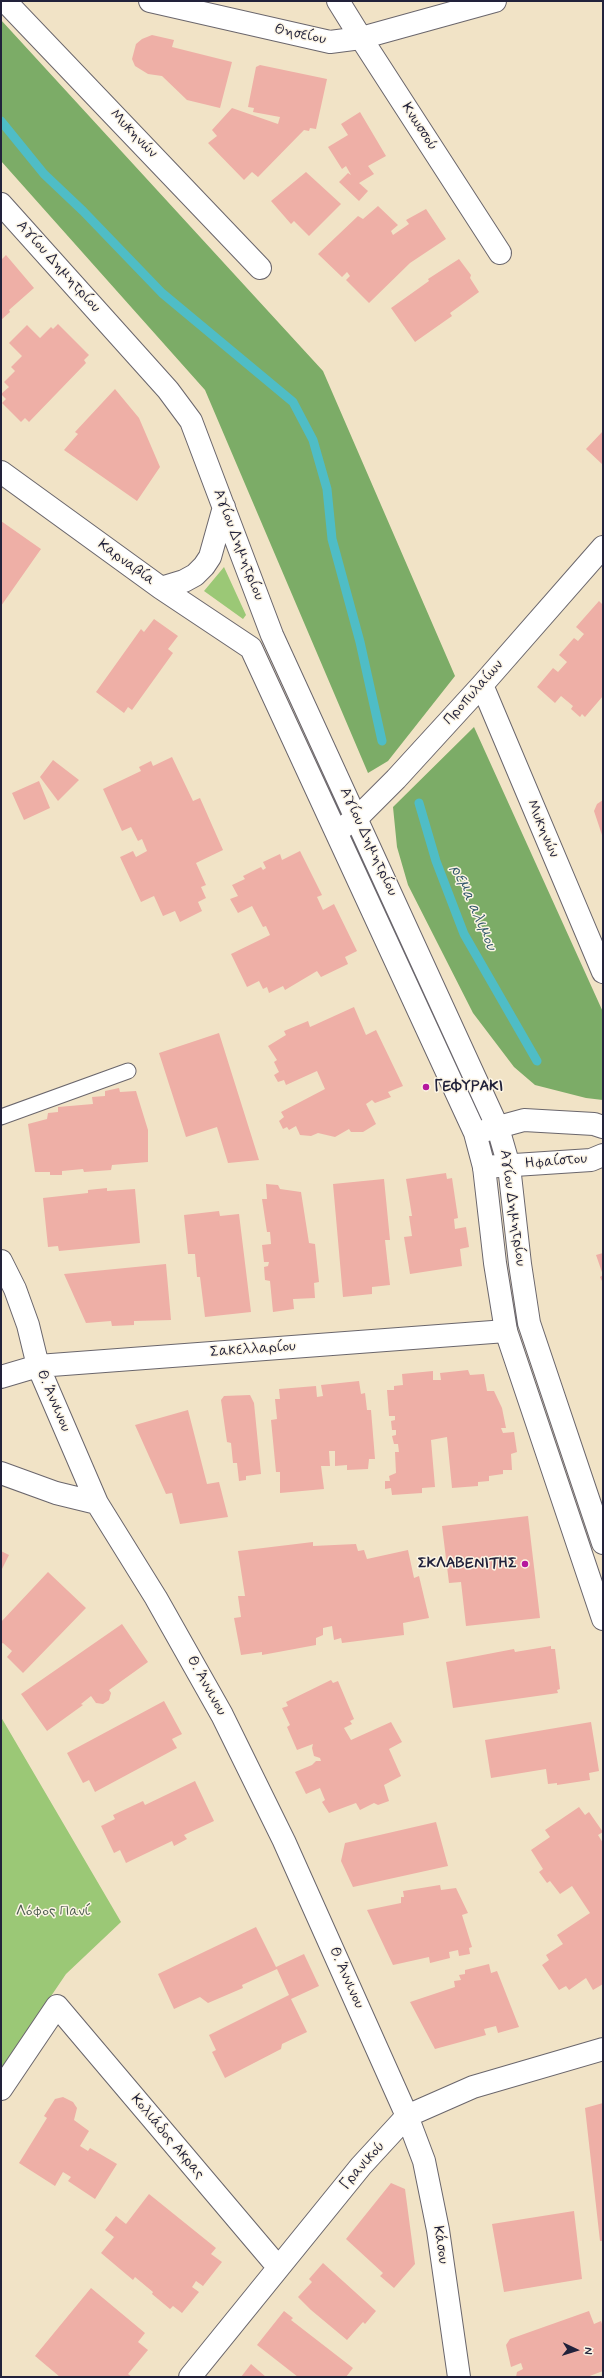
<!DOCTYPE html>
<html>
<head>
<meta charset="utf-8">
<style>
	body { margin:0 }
	#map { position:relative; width:604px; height:2378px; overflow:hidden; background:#f1e3c6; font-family:Mynerve,sans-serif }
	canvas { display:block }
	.frame { position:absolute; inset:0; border:2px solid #22223b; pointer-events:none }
	.north { position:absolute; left:556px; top:2330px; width:40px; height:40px; -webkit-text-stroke:3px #fcf5e5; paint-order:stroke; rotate:94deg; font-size:11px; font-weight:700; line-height:16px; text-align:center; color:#22223b }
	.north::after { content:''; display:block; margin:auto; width:14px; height:18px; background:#22223b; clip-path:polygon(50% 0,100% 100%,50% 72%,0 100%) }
</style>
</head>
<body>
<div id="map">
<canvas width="604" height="2378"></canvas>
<div class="frame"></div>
<div class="north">N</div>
</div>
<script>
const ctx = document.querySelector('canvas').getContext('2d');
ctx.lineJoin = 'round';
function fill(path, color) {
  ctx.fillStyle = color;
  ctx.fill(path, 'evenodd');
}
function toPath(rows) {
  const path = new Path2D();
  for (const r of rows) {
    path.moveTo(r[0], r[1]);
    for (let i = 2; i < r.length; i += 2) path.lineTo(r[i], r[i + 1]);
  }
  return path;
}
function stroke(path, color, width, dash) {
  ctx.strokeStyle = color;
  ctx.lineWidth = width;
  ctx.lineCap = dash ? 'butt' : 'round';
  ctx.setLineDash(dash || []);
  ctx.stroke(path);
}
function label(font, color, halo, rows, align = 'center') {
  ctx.font = font + ' Mynerve,sans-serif';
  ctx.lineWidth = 3;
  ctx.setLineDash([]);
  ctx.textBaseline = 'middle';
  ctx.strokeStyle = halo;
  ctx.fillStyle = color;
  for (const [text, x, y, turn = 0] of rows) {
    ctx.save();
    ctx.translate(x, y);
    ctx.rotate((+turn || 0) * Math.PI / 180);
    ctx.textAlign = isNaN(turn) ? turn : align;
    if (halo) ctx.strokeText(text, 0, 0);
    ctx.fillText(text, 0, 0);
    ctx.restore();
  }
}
fill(toPath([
	[224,567,246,615,243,619,204,591],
	[1,1717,121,1922,66,1974,1,2070]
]), '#9bc876');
fill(toPath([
	[1,20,323,371,455,676,388,761,368,773,205,390,1,161],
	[474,727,603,1012,603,1100,586,1098,535,1085,514,1067,473,1013,408,885,397,847,393,807]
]), '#7cac67');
stroke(toPath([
	[1,121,44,174,83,211,162,293,293,402,313,440,327,489,332,539,360,642,382,741],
	[419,803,436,861,464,934,537,1061]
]), '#4fbdc6', 9);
fill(toPath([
	[152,35,174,40,172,47,232,62,220,108,187,100,162,76,148,74,135,66,132,59,136,44,142,39],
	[260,65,327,79,316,129,310,128,309,131,304,130,258,177,252,172,244,180,208,143,217,136,212,130,232,108,278,124,280,117,253,112,254,108,248,107,256,67],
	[360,112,386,156,368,166,374,174,359,183,368,191,359,201,339,182,348,173,351,175,346,166,342,169,328,147,348,135,341,124],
	[306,172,341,204,309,236,294,221,291,224,271,201],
	[378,206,398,225,391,231,393,235,409,224,406,220,426,209,446,239,410,263,369,303,346,280,350,276,347,272,342,277,318,254,358,216,363,219],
	[6,255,34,288,9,310,10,312,1,320,1,260],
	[459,259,471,275,470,278,479,292,450,313,452,316,415,342,391,308,429,281,428,279],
	[58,324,89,355,84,360,86,363,29,422,25,418,21,422,2,403,6,399,1,394,9,387,4,382,15,371,11,367,22,356,9,343,27,325,40,338,51,327,53,329],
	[115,389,139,418,160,467,137,501,64,450,78,434,75,432],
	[603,431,603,465,586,449],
	[1,521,41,549,1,606],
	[599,601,603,605,603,696,585,717,582,714,580,717,571,709,573,706,561,696,555,703,537,687,553,668,558,672,567,662,559,655,574,638,578,641,584,634,576,627],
	[154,619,178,636,168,649,173,653,132,710,128,707,124,713,96,692,141,629,144,632],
	[172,757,193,801,200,798,223,850,196,863,206,885,201,887,206,898,198,902,202,911,180,922,175,911,163,916,154,896,141,902,120,857,133,851,136,857,147,851,142,839,138,841,131,827,122,831,103,789,141,771,139,767,151,761,153,766],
	[53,760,79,780,58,801,40,777],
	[39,781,50,808,24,820,12,793],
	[603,800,603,838,594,811,597,804],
	[300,851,322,895,317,897,323,910,334,904,357,951,345,957,348,964,321,977,317,971,285,990,283,986,269,993,267,987,263,989,259,981,247,987,231,954,270,935,266,926,263,927,252,906,238,913,230,899,238,896,232,885,245,879,243,876,261,867,263,870,266,868,263,862,280,854,282,860],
	[354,1007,366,1035,376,1030,403,1086,388,1092,391,1097,375,1103,372,1100,366,1104,376,1124,363,1132,351,1132,349,1129,335,1137,318,1133,311,1136,300,1135,296,1126,289,1130,287,1127,283,1129,279,1121,284,1117,281,1112,325,1089,317,1071,286,1085,284,1080,278,1082,274,1075,279,1072,274,1062,277,1060,268,1046,286,1035,284,1031,308,1021,310,1027],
	[219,1033,259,1160,228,1163,217,1127,186,1137,159,1053],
	[119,1088,120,1092,136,1091,148,1130,148,1162,112,1165,111,1170,84,1172,83,1169,62,1171,62,1175,50,1175,50,1172,35,1172,28,1124,47,1119,48,1113,58,1112,58,1107,93,1104,92,1097,105,1096,105,1091],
	[446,1173,447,1179,452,1178,458,1218,454,1219,455,1229,466,1227,469,1247,460,1249,462,1266,410,1274,404,1237,412,1236,409,1216,412,1216,406,1179],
	[384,1179,390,1240,385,1240,390,1285,372,1287,372,1294,343,1297,333,1184],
	[266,1184,278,1185,280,1189,301,1192,309,1243,315,1244,319,1282,314,1283,315,1298,293,1299,294,1309,273,1312,270,1281,265,1280,264,1267,268,1266,269,1262,264,1262,262,1245,271,1244,270,1232,267,1232,262,1199,267,1199],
	[107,1188,107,1191,135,1189,140,1243,59,1251,58,1246,48,1247,43,1198,88,1193,88,1190],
	[219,1211,220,1216,239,1214,251,1312,205,1317,200,1277,197,1277,195,1254,188,1254,184,1215],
	[603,1253,603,1283,600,1277,603,1275,596,1255],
	[166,1264,171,1320,134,1321,134,1325,112,1326,111,1321,86,1323,64,1274],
	[468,1370,470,1375,484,1374,487,1391,494,1391,502,1408,506,1428,501,1428,503,1433,514,1432,517,1452,511,1454,512,1470,503,1470,503,1474,489,1476,489,1481,478,1482,478,1486,452,1488,447,1437,431,1440,435,1487,422,1488,422,1493,392,1495,391,1488,385,1489,385,1481,390,1481,389,1476,396,1473,395,1452,399,1452,398,1444,394,1444,392,1436,396,1435,396,1430,392,1430,391,1421,395,1420,395,1416,389,1416,387,1390,394,1390,394,1386,403,1385,402,1374,433,1371,433,1380,441,1380,440,1373],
	[359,1381,361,1394,365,1393,367,1410,371,1410,375,1459,369,1459,368,1469,347,1470,347,1465,335,1466,335,1451,329,1451,330,1466,321,1466,324,1489,280,1493,280,1472,276,1472,271,1420,277,1419,275,1399,280,1399,279,1389,316,1386,317,1397,323,1396,321,1385],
	[250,1395,254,1403,261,1474,246,1476,246,1480,239,1481,237,1463,233,1463,231,1443,227,1442,221,1400,224,1396],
	[188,1410,207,1484,219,1482,228,1517,180,1524,172,1493,166,1494,135,1425],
	[528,1516,540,1618,466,1626,461,1582,449,1583,442,1526],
	[313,1542,313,1546,356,1544,358,1551,364,1550,367,1559,408,1550,414,1578,419,1576,429,1618,403,1623,404,1635,342,1643,341,1638,334,1640,332,1626,323,1628,323,1635,316,1638,316,1645,262,1655,262,1652,241,1655,234,1618,241,1617,238,1596,245,1596,238,1551],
	[1,1551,9,1555,1,1571],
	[48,1572,86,1608,23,1673,7,1657,12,1651,3,1643,1,1644,1,1622],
	[122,1624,148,1662,109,1690,111,1693,109,1700,103,1704,96,1703,91,1696,81,1704,83,1705,47,1731,21,1694],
	[551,1646,551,1649,555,1649,560,1689,557,1690,558,1693,453,1708,446,1662,514,1649,515,1652],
	[331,1680,333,1683,338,1681,354,1719,350,1721,352,1724,344,1728,351,1740,391,1722,402,1742,389,1749,401,1776,384,1785,389,1801,378,1805,374,1803,360,1810,356,1803,329,1813,322,1802,325,1800,320,1788,306,1794,295,1772,312,1765,316,1761,321,1761,320,1758,314,1756,312,1748,313,1744,297,1750,287,1727,290,1725,282,1708,288,1706,286,1702],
	[164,1701,182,1734,172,1739,177,1748,95,1792,89,1780,83,1783,67,1753],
	[591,1722,599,1771,589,1773,590,1780,557,1785,557,1783,548,1784,546,1769,491,1778,485,1740],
	[195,1781,214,1821,184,1835,187,1839,174,1846,172,1841,126,1863,120,1850,114,1853,101,1826,115,1819,113,1815,143,1801,145,1805],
	[579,1807,585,1815,589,1812,603,1832,598,1835,603,1843,603,1984,593,1990,586,1978,569,1990,566,1986,559,1990,542,1965,549,1960,546,1955,563,1944,557,1935,590,1913,572,1886,560,1894,550,1881,547,1883,539,1872,543,1869,531,1850,550,1837,545,1830],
	[436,1822,448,1866,353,1887,341,1861,345,1843],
	[440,1885,441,1890,456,1888,468,1913,462,1915,472,1947,469,1948,470,1954,459,1956,458,1950,449,1952,450,1958,430,1963,429,1957,393,1965,367,1910,401,1903,401,1897,404,1897,403,1891],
	[256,1927,276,1967,304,1954,319,1986,291,1999,307,2032,282,2044,281,2049,225,2078,212,2052,216,2050,209,2035,289,1995,277,1969,242,1985,243,1988,208,2003,200,1997,174,2009,158,1974],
	[489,1964,491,1973,497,1971,519,2027,498,2033,496,2026,484,2029,486,2035,435,2049,410,2002,455,1987,454,1981,461,1980,459,1975,465,1974,465,1970],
	[63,2097,73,2102,77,2108,74,2120,89,2131,80,2146,88,2151,90,2148,117,2164,95,2199,68,2181,71,2177,63,2172,55,2186,19,2163,47,2118,44,2116,55,2099],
	[603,2103,603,2241,600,2241,585,2108],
	[391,2183,405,2189,415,2264,394,2288,380,2276,383,2273,346,2239],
	[149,2194,216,2248,211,2254,222,2262,203,2286,196,2281,192,2287,199,2292,182,2313,173,2306,170,2309,152,2294,153,2292,135,2277,133,2280,101,2253,114,2237,105,2230,116,2216,126,2224],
	[574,2211,582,2279,504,2292,492,2224],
	[323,2263,376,2311,365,2324,363,2322,347,2340,311,2310,298,2297,312,2282,309,2279],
	[91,2288,145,2333,138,2342,148,2350,128,2374,132,2377,60,2377,35,2356],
	[284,2311,293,2318,291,2320,353,2368,346,2377,298,2377,257,2345],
	[589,2311,594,2324,601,2321,603,2327,603,2371,587,2377,516,2377,517,2372,523,2369,521,2363,511,2367,506,2345,510,2339],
	[251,2364,266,2377,241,2377]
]), '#eeafa6');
const service = toPath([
	[1,1117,128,1071]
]);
const pedestrian = toPath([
	[361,38,500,253]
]);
const minor = toPath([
	[5,1,260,268],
	[150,1,330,42,361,38,495,1],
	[338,1,361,38],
	[482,685,603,972],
	[337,831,357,818,396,779,482,685,603,547],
	[480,1132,524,1120,594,1124,603,1127],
	[484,1167,591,1160,603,1155],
	[1,1261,15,1289,28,1325,38,1366,97,1503,156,1598,222,1715,284,1841,407,2116,424,2161,438,2230,459,2377],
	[1,1377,38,1366,506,1331],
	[1,1473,56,1493,97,1503],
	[1,2089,57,2006,278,2267],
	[190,2377,361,2166,407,2116,473,2087,603,2049]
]);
const tertiary = toPath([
	[1,204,168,390,191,421,272,635,498,1128,509,1166,520,1264,529,1323,603,1543],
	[1,472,161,588,251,648,475,1133,484,1167,495,1263,506,1331,603,1619],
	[161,588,184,581,195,575,204,566,210,557,224,507]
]);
stroke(service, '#6a666c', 17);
stroke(pedestrian, '#6a666c', 24);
stroke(minor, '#6a666c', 24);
stroke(tertiary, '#6a666c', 24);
stroke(service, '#fff', 15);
stroke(pedestrian, '#fff', 22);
stroke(minor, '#fff', 22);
stroke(tertiary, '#fff', 22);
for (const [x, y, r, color] of [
	[426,1087,4,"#b5179e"],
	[525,1564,4,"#b5179e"]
]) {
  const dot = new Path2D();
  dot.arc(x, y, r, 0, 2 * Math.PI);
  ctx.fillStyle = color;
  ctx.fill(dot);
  stroke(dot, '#fcf5e5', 1.5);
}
label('15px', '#22223b', '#fcf5e5', [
	["Θησείου",300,35,12],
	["Κνωσσού",419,127,57],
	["Μυκηνών",133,134,46],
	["Αγίου Δημητρίου",58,267,48],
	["Αγίου Δημητρίου",238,545,69],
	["Καρναβία",126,563,36],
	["Προπυλαίων",474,693,-48],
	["Μυκηνών",542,829,67],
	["Αγίου Δημητρίου",368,842,65],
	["Ηφαίστου",556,1162,-5],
	["Αγίου Δημητρίου",512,1208,82],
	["Σακελλαρίου",253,1350,-4],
	["Θ. Άννινου",53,1401,67],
	["Θ. Άννινου",206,1686,61],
	["Θ. Άννινου",346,1978,66],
	["Κολιάδος Ακρας",167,2137,50],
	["Γρανικού",363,2166,-48],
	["Κάσου",440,2245,81]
]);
label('bold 15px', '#22223b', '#fcf5e5', [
	["ΓΕΦΥΡΑΚΙ",434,1087],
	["ΣΚΛΑΒΕΝΙΤΗΣ",517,1564,"right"]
], 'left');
label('15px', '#4c5c50', '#fcf5e5', [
	["Λόφος Πανί",53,1912]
]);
label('italic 16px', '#32586c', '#fcf5e5', [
	["ρεμα αλιμου",473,908,66]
]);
</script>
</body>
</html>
